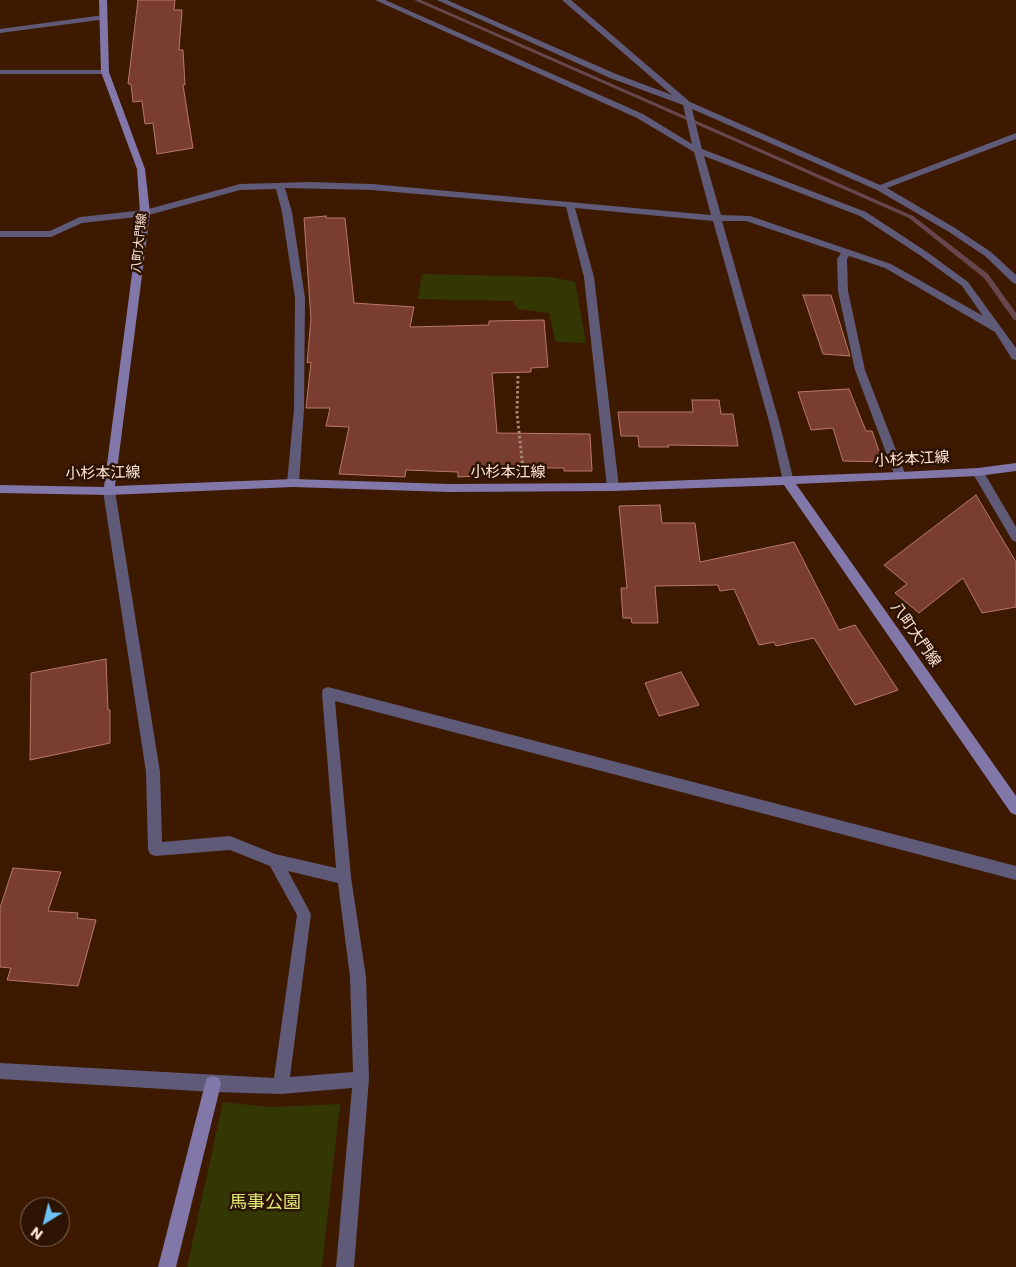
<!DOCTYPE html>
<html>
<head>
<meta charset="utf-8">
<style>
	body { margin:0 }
	#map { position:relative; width:1016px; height:1267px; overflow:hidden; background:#3d1900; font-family:Poppins,sans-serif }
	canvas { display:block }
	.north { position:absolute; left:20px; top:1197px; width:50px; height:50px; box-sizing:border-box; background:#2d1302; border:1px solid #816757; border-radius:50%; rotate:216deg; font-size:14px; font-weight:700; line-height:20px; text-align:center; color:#fee5d6 }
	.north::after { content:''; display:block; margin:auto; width:18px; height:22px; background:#6cc3f2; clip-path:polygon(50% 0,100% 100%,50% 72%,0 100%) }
</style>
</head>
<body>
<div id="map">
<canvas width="1016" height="1267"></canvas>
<div class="north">N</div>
</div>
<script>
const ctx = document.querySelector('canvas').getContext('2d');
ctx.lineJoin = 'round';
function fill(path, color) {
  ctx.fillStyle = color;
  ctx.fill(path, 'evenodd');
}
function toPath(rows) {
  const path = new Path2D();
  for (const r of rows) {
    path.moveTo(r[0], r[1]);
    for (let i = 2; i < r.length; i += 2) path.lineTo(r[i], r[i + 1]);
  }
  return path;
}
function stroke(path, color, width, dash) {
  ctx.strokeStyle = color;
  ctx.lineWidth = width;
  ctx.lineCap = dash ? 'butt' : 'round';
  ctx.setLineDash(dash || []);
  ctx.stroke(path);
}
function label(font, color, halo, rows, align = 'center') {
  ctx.font = font + ' Poppins,"Noto Sans JP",sans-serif';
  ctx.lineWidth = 5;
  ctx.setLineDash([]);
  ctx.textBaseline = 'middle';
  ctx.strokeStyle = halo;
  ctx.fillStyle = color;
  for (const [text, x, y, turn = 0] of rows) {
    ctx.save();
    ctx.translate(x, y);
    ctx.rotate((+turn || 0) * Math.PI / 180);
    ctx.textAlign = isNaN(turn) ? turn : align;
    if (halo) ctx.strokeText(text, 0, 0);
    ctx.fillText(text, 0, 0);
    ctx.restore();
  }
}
fill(toPath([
	[422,274,551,277,575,282,586,343,556,342,549,313,518,309,512,301,418,299],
	[223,1102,270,1107,340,1104,322,1267,187,1267]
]), '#333703');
fill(toPath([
	[414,0,421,0,913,216,988,274,1016,313,1016,320,1014,320,984,278,909,218,414,0]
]), '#67464e');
const building = toPath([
	[138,0,175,0,174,10,182,10,179,50,183,50,185,85,183,85,193,148,157,154,153,123,145,124,142,101,133,102,131,84,128,84,138,0],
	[326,216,326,218,345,218,354,303,414,307,410,327,489,325,489,321,544,320,548,367,531,368,531,372,492,373,497,433,590,434,592,471,564,471,564,468,514,468,514,474,458,477,458,472,406,470,405,477,339,474,349,427,326,426,330,408,306,408,311,362,307,363,311,319,304,218,326,216],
	[803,295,831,295,850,356,823,354,803,295],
	[849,389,866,431,872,431,883,462,843,461,833,428,811,430,798,392,849,389],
	[692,400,719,400,721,414,733,414,738,446,668,445,669,447,639,447,638,436,621,436,618,412,693,412,692,400],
	[976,495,1016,562,1016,607,982,613,963,578,919,613,895,593,907,584,884,565,976,495],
	[660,505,662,523,695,523,700,562,794,542,839,630,855,625,898,690,855,705,814,638,776,646,774,642,759,645,734,589,720,591,718,585,655,586,658,623,632,623,631,618,623,618,621,588,627,588,619,506,660,505],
	[106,659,108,710,110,710,110,743,30,760,31,673,106,659],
	[681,672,699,705,659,716,645,683,681,672],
	[13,868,61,872,48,911,78,913,77,918,96,920,78,986,7,980,11,968,0,967,0,908,13,868]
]);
fill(building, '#793e30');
stroke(building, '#b97868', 1);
stroke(toPath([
	[518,376,517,413,523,469]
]), '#a58773', 3, [2.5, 2.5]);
fill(toPath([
	[375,0,385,0,643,114,692,144,683,105,610,78,437,0,447,0,616,74,672,95,562,0,571,0,690,102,880,185,1016,133,1016,139,887,188,955,228,991,252,1016,275,1016,284,1013,283,985,256,949,232,877,190,692,109,702,149,866,212,927,252,968,282,1016,348,1016,360,1012,359,995,332,885,268,849,256,847,259,848,291,865,370,906,476,904,479,896,479,855,370,838,291,837,259,841,253,746,221,722,221,780,425,794,482,792,485,784,485,770,425,713,221,575,208,594,277,619,487,613,491,607,487,584,277,566,207,372,190,285,188,292,212,305,298,304,409,299,483,293,487,289,486,287,483,294,409,295,298,282,212,276,189,240,190,145,216,82,223,51,237,0,237,0,231,50,231,80,217,145,210,240,184,311,182,372,184,711,215,694,152,637,118,375,0],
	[704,156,860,216,921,256,962,286,983,316,891,264,750,216,721,215,704,156],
	[104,15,107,15,107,19,0,33,0,29,104,15],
	[0,70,105,70,109,72,105,74,0,74,0,70],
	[978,468,982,469,1016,527,1016,542,1012,540,972,472,978,468],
	[109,487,115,491,160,772,162,842,230,836,275,854,336,868,322,693,323,689,328,687,1016,866,1016,880,335,701,351,877,366,977,369,1079,354,1267,336,1267,352,1088,281,1094,213,1092,0,1079,0,1063,274,1078,297,915,270,866,230,850,155,856,150,854,148,849,146,772,103,491,109,487],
	[288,871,338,883,350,977,353,1072,290,1077,311,914,288,871]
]), '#605a79');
fill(toPath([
	[99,0,107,0,109,72,145,169,150,213,115,486,293,479,449,484,613,483,900,472,978,468,1016,463,1016,471,978,476,796,484,1016,796,1016,815,1011,813,784,485,613,491,449,492,293,487,109,495,0,493,0,485,104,487,140,213,137,169,101,72,99,0],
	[213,1076,219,1078,221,1084,176,1267,158,1267,205,1084,207,1078,213,1076]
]), '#8277a9');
label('12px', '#fee5d6', '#2d1302', [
	["八町大門線",140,243,-84]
]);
label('15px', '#fee5d6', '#2d1302', [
	["小杉本江線",912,460,-3],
	["小杉本江線",508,473],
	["小杉本江線",103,474,-1],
	["八町大門線",915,635,55]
]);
label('18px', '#dde974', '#2d1302', [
	["馬事公園",265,1203]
]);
</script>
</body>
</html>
